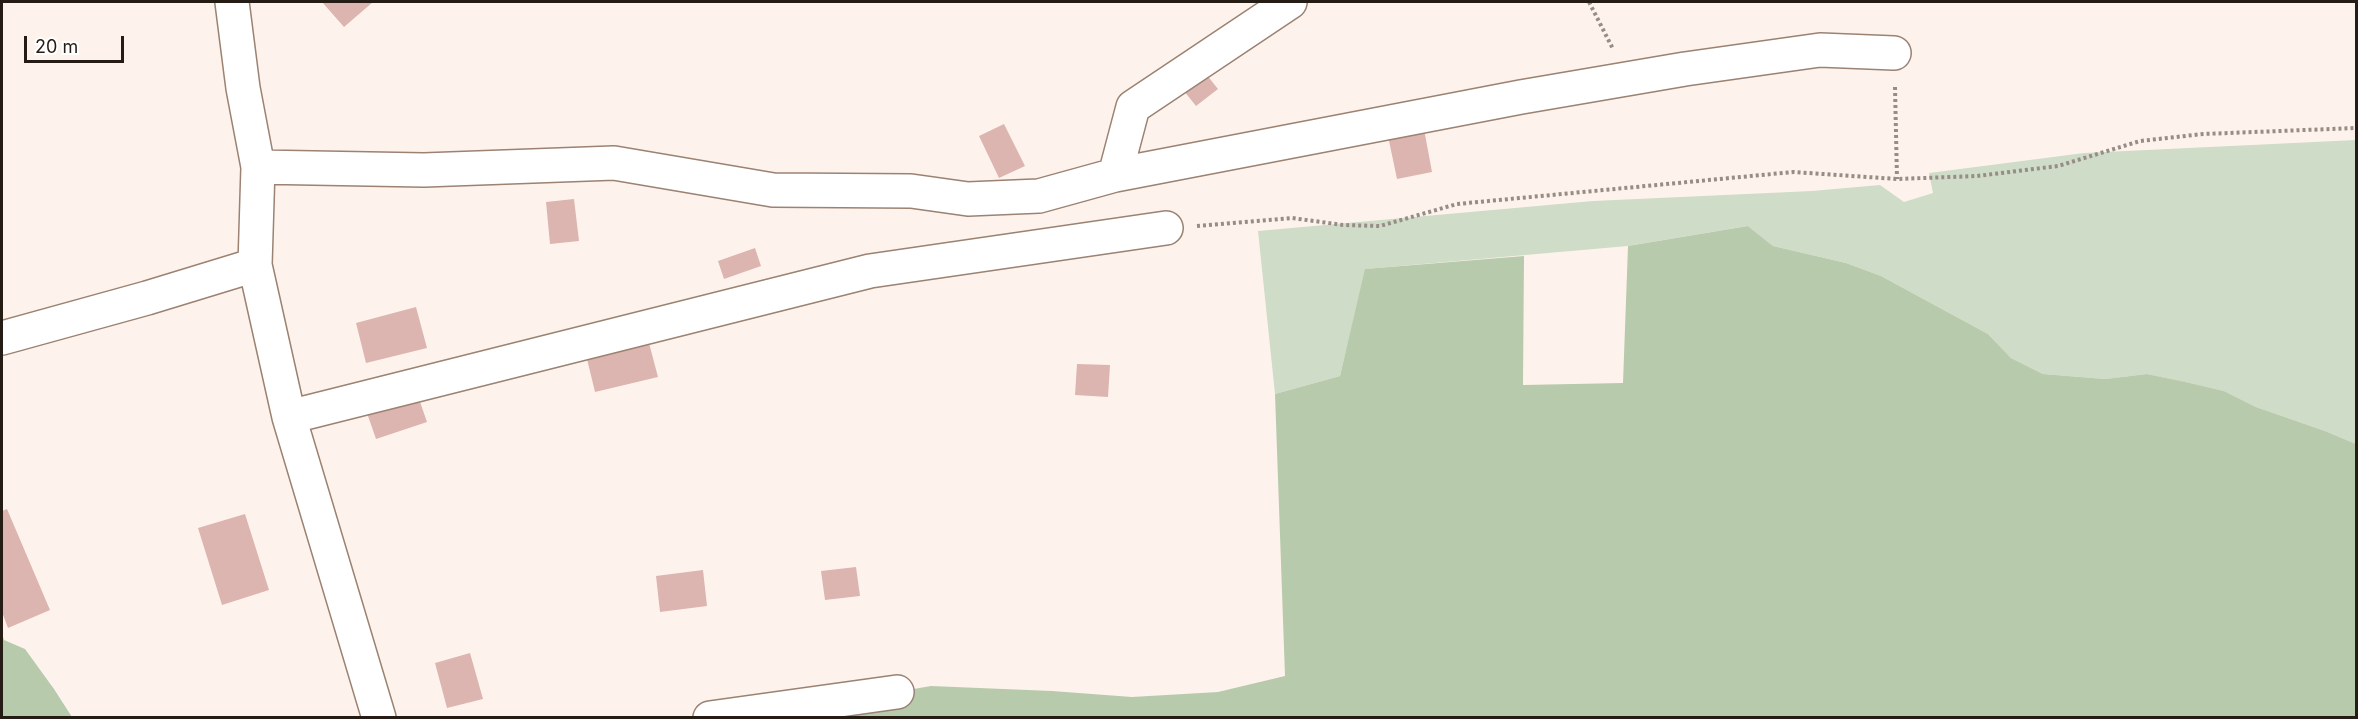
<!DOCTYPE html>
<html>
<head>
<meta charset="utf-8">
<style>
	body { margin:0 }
	#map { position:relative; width:2358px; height:719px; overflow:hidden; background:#fef3ec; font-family:Inter,sans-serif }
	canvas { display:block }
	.frame { position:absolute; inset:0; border:3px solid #261c16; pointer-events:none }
	.scale { position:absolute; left:24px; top:36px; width:100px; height:27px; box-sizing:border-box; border:3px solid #261c16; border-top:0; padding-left:8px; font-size:18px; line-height:21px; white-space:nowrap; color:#261c16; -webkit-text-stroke:4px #fff; paint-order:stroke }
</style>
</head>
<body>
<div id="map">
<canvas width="2358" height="719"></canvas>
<div class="frame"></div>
<div class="scale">20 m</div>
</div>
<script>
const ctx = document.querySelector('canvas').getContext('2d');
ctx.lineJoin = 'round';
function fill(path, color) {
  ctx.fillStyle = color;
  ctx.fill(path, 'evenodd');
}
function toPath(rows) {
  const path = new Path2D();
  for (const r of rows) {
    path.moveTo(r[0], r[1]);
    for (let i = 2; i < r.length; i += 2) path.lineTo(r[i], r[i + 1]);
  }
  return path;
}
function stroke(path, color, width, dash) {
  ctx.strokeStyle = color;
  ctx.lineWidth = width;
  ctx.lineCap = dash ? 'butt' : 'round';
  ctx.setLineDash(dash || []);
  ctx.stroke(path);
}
fill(toPath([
	[2356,140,2356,444,2325,431,2256,407,2224,391,2147,374,2105,379,2043,374,2011,358,1988,334,1881,276,1846,263,1773,246,1748,226,1628,246,1366,269,1340,376,1275,394,1258,231,1593,201,1812,191,1880,185,1904,202,1933,193,1929,173,2084,153]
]), '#cfdcc7');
fill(toPath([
	[1748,226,1773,246,1846,263,1881,276,1988,334,2011,358,2043,374,2105,379,2147,374,2185,382,2224,391,2256,407,2325,431,2356,444,2356,717,823,718,890,693,931,686,1052,691,1132,697,1218,692,1285,676,1275,394,1340,376,1365,269,1524,256,1523,385,1623,383,1628,246],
	[2,634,4,640,25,649,54,689,72,717,2,717]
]), '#b7caac');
fill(toPath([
	[322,2,373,2,344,27],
	[1202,69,1218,89,1196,106,1180,86],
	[1004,124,1025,166,999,178,979,136],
	[1424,129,1432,172,1397,179,1388,136],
	[574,199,579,241,550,244,546,202],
	[755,248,761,266,724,279,718,261],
	[416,307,427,348,366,363,356,323],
	[649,343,658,377,595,392,587,359],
	[1077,364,1110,365,1108,397,1075,395],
	[418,396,427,422,376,439,367,413],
	[7,509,50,610,8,628,2,612,2,511],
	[245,514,269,590,222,605,198,528],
	[856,567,860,596,825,600,821,571],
	[703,570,707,606,660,612,656,576],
	[470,653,483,699,447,708,435,663]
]), '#dcb4b0');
const minor = toPath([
	[232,2,243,88,258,167,255,265,289,417,379,718],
	[258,167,424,170,614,163,773,190,911,191,968,199,1039,196,1115,175,1521,97,1685,69,1820,50,1894,53],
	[1115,175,1133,107,1290,2],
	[2,338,147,298,255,265],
	[289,417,870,271,1166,228],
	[710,718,897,692]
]);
stroke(minor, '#9b8272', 36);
stroke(toPath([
	[1589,2,1613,49],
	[1895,87,1897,179],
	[1197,226,1292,218,1343,225,1380,226,1457,204,1793,172,1897,179,1977,176,2058,166,2140,141,2203,134,2356,128]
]), '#978d86', 4, [3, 3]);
stroke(minor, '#fff', 33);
</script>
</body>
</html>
